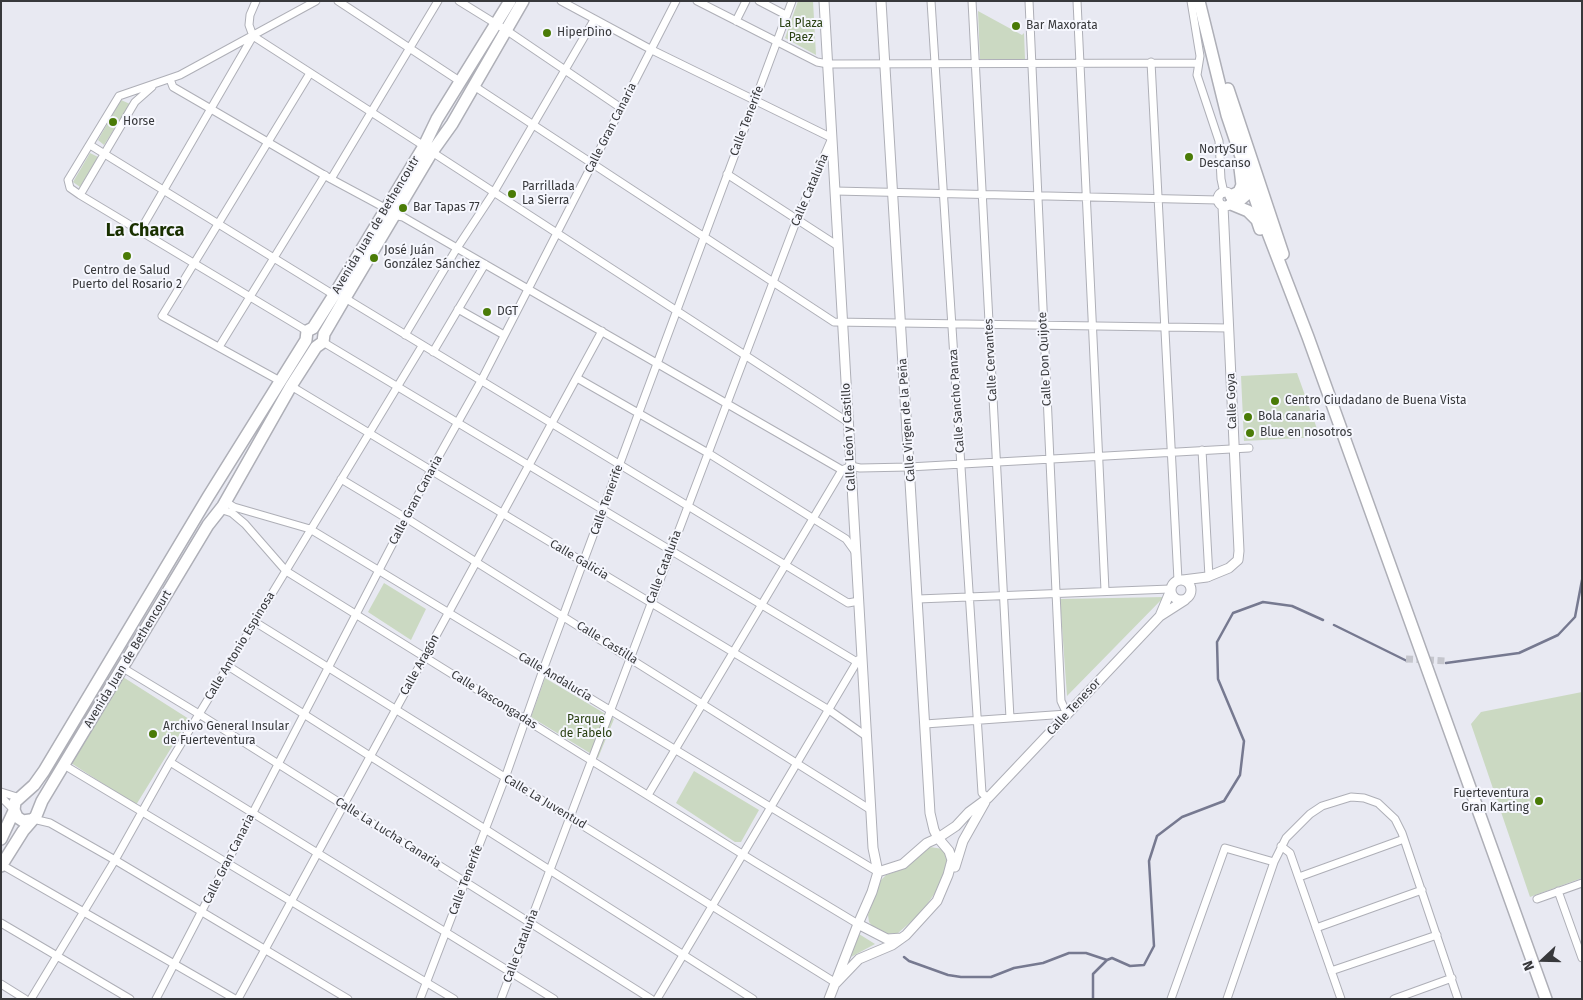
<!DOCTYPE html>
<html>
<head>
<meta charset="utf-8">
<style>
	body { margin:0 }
	#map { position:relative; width:1583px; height:1000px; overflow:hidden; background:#e8e9f2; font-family:"Fira Sans",sans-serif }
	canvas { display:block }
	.frame { position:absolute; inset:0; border:2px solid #37383b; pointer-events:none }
	.north { position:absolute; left:1518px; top:935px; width:50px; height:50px; -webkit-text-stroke:4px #f6f7fe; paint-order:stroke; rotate:249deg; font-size:14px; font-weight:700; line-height:20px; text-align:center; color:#37383b }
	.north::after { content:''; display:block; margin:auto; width:18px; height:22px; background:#37383b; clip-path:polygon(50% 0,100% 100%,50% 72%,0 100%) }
</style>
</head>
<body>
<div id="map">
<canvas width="1583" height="1000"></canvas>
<div class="frame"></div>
<div class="north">N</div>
</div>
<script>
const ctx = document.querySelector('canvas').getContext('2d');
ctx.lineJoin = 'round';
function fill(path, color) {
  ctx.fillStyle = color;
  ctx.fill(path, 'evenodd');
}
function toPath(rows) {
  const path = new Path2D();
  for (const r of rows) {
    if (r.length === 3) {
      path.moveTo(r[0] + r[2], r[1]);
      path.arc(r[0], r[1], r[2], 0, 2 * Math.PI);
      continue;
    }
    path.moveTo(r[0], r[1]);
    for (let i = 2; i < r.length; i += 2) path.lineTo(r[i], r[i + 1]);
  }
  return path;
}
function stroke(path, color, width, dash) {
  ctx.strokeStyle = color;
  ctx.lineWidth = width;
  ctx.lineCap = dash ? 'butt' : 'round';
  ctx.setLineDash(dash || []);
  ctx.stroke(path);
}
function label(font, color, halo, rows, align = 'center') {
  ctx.font = font + ' "Fira Sans",sans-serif';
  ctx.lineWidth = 4;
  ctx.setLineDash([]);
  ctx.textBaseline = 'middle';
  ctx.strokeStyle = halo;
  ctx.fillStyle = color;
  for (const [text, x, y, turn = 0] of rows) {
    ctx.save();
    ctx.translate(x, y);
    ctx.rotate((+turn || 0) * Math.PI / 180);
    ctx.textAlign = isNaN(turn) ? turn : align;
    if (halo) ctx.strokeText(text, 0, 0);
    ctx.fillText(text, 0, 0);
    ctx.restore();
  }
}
fill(toPath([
	[798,1,813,1,816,55,785,38],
	[978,11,1022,35,1024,33,1025,59,980,59],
	[121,100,130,104,104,145,98,140],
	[90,153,98,157,80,187,73,182],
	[1297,373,1320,437,1244,441,1241,376],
	[384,583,426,609,411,640,368,612],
	[1164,597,1067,696,1060,599],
	[123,677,189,719,136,805,71,763],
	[545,678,614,719,598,758,531,717],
	[1582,692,1582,878,1530,897,1471,724,1481,712],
	[694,771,759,810,741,842,735,842,676,803],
	[930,847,943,849,948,859,945,874,935,893,920,914,898,933,888,934,874,928,869,922,868,915,881,880,886,875,903,869],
	[859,934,875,944,851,957,852,950]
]), '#cbd9c2');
stroke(toPath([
	[1334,625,1407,661],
	[1446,663,1519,653,1558,635,1575,617,1582,580],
	[904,957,909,961,948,975,961,977,991,977,1014,968,1043,963,1069,953,1086,953,1107,960],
	[1093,999,1093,974,1107,960,1112,958,1130,966,1144,965,1154,946,1149,861,1157,836,1182,817,1224,801,1240,775,1244,741,1218,679,1217,642,1233,613,1263,602,1292,606,1323,620]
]), '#767990', 2.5);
stroke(toPath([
	[1406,659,1447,661]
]), '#c5c6cd', 7, [7, 3.5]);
const minor = toPath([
	[338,1,461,82],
	[459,1,506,30,621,108],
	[697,1,817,62,828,64,1198,63],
	[759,1,786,15],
	[931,1,982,793,988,798],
	[972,1,1010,718],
	[1077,1,1105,590],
	[1191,1,1200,56,1197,75,1219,141,1221,179,1224,193],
	[736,21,746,1],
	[253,36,424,146],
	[253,36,249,25,250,15,256,1],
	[1151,62,1178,580],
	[170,79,173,87,211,109,331,179,385,208,390,207],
	[474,86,834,322,1229,328],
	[90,145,334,295],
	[432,152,848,422],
	[727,174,838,246],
	[331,179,438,1],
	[835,191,1218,200],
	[80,195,135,102,152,87],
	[393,215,403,217,842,470],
	[140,231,253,36],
	[345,298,848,603,859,601],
	[458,309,504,335],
	[307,331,80,195,70,188,68,180,119,96,180,75,316,1],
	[405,335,457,248,494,192,594,20],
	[323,342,857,662],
	[219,347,325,175],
	[433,352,485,264],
	[577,378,708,453,846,539,856,553],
	[280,381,162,316,310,73],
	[291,386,829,710,866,736],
	[1202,450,1209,577],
	[842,470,851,466,860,468,909,467,1249,448],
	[341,479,406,518,871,810],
	[224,501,234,507,310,529,878,872],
	[220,509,232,513,245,524,286,571,755,862,858,924],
	[918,599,1170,589],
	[255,622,836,983],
	[228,666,753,999],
	[123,668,199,714,651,999],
	[925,724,1067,714,1061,701,1029,1],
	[170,762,554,999],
	[64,765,454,999],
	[1,792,20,798],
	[648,795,842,470],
	[1,797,14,810],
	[33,819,50,823,115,860,348,999],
	[1281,846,1290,853,1341,999],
	[2,865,235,999],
	[1299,877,1404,839],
	[1558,891,1582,958],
	[1537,899,1582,883],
	[1,923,130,999],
	[1316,928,1422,890],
	[1331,971,1437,935],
	[1,984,25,999],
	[31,999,115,860,170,762,422,346],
	[156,999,431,470,481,381,676,1],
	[238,999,602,331],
	[420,999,505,778,543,670,792,1],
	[501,999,797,219,832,138,652,50,561,1],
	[657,999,858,660],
	[1171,999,1225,848,1274,862],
	[1227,999,1274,862,1286,838,1310,814,1322,806,1351,797,1364,798,1378,803,1395,819,1402,833,1458,999],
	[1394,999,1452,978]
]);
const tertiary = toPath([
	[824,1,873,848,878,872],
	[881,1,930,813,934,830,938,838,956,826,969,812,988,798,1160,616,1185,600],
	[1225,199,7],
	[1181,590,10],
	[1183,580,1207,577,1229,568,1238,560,1239,551,1223,206],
	[1160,616,1170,592],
	[955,867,963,841,985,802],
	[836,983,859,959,892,945,906,935,937,901,948,875,952,860,949,851,938,838,927,843,903,864,878,872,872,892,858,924,887,939,902,938],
	[829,999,858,924]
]);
const primary = toPath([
	[1199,1,1227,115,1258,207,1308,337,1546,999],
	[1228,89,1283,254],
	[1231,196,1239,192,1242,185,1240,168],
	[1240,200,1248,193,1252,181],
	[1231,204,1248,211,1257,220,1260,229],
	[30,820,23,821,17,817,14,810,15,802,34,785,44,771,208,497,306,340,307,331,313,328,334,295,424,146,437,119,510,1],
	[1,839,14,811],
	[1,866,23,831,36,816,42,801,208,525,223,506,291,386,316,347,323,342,324,334,345,298,432,152,452,124,523,1]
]);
stroke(minor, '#aeafb7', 9);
stroke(tertiary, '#aeafb7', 11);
stroke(primary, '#aeafb7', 14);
stroke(minor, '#fff', 7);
stroke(tertiary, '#fff', 9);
stroke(primary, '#fff', 11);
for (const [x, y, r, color] of [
	[1016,26,5,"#4a7b07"],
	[547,33,5,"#4a7b07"],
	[113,122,5,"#4a7b07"],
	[1189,157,5,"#4a7b07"],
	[512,194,5,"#4a7b07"],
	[403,208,5,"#4a7b07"],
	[127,256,5,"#4a7b07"],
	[374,258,5,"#4a7b07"],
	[487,312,5,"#4a7b07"],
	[1275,401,5,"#4a7b07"],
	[1248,417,5,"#4a7b07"],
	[1250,433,5,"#4a7b07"],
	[153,734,5,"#4a7b07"],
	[1539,801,5,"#4a7b07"]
]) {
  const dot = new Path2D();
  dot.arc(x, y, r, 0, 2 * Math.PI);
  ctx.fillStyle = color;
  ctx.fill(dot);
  stroke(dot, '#f6f7fe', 2);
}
label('12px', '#294011', '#f6f7fe', [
	["La Plaza",801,24],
	["Paez",801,38],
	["Parque",586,720],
	["de Fabelo",586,734]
]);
label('12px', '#37383b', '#f6f7fe', [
	["Bar Maxorata",1026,26],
	["HiperDino",557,33],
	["Horse",123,122],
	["NortySur",1199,150],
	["Descanso",1199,164],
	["Parrillada",522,187],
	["La Sierra",522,201],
	["Bar Tapas 77",413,208],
	["José Juán",384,251],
	["González Sánchez",384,265],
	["Centro de Salud",127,271,"center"],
	["Puerto del Rosario 2",127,285,"center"],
	["DGT",497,312],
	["Centro Ciudadano de Buena Vista",1285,401],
	["Bola canaria",1258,417],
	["Blue en nosotros",1260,433],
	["Archivo General Insular",163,727],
	["de Fuerteventura",163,741],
	["Fuerteventura",1529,794,"right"],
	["Gran Karting",1529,808,"right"]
], 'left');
label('12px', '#37383b', '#f6f7fe', [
	["Calle Tenerife",747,121,-69],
	["Calle Gran Canaria",611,128,-63],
	["Calle Cataluña",810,190,-67],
	["Avenida Juan de Bethencoutr",376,225,-59],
	["Calle Don Quijote",1045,359,-93],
	["Calle Cervantes",991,360,-93],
	["Calle Sancho Panza",957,401,-94],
	["Calle Goya",1232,401,-92],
	["Calle Virgen de la Peña",907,420,-94],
	["Calle León y Castillo",849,437,-93],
	["Calle Gran Canaria",416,500,-62],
	["Calle Tenerife",607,500,-70],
	["Calle Galicia",579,560,31],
	["Calle Cataluña",664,567,-69],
	["Calle Castilla",607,643,32],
	["Calle Antonio Espinosa",240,646,-59],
	["Avenida Juan de Bethencourt",128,659,-59],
	["Calle Aragón",420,665,-61],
	["Calle Andalucía",555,677,31],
	["Calle Vascongadas",494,700,32],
	["Calle Tenesor",1074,707,-47],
	["Calle La Juventud",545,802,31],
	["Calle La Lucha Canaria",388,833,32],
	["Calle Gran Canaria",229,859,-63],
	["Calle Tenerife",466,880,-69],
	["Calle Cataluña",521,946,-69]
]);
label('bold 18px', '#193000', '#f6f7fe', [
	["La Charca",145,231]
]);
</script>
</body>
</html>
